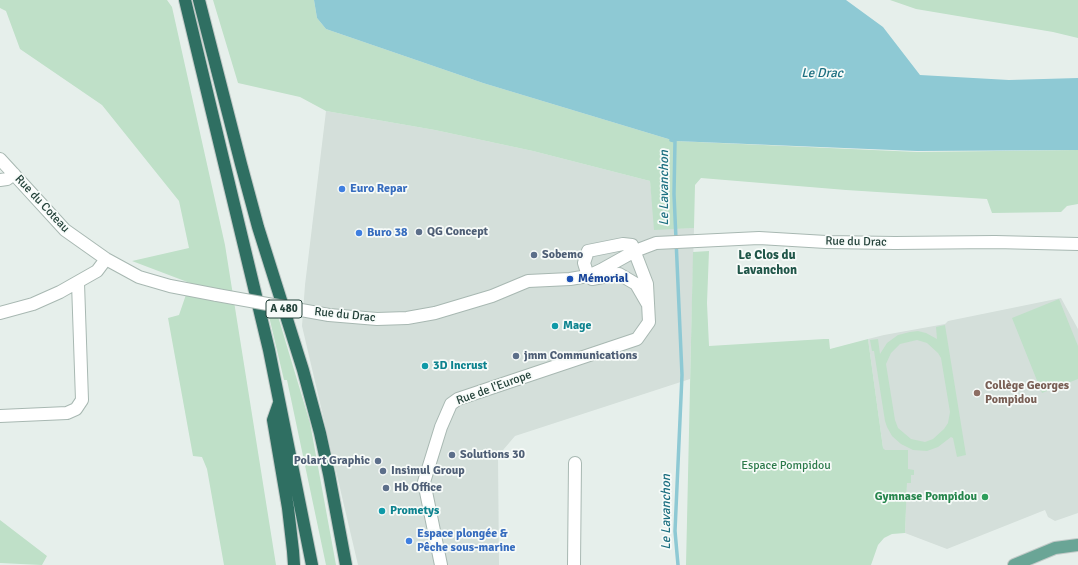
<!DOCTYPE html>
<html>
<head>
<meta charset="utf-8">
<style>
	body { margin:0 }
	canvas { display:block; background:#e6efeb }
</style>
</head>
<body>
<canvas width="1078" height="565"></canvas>
<script>
const ctx = document.querySelector('canvas').getContext('2d');
ctx.lineJoin = 'round';
function fill(path, color) {
  ctx.fillStyle = color;
  ctx.fill(path, 'evenodd');
}
function toPath(rows) {
  const path = new Path2D();
  for (const r of rows) {
    path.moveTo(r[0], r[1]);
    for (let i = 2; i < r.length; i += 2) path.lineTo(r[i], r[i + 1]);
  }
  return path;
}
function stroke(path, color, width, dash) {
  ctx.strokeStyle = color;
  ctx.lineWidth = width;
  ctx.lineCap = dash ? 'butt' : 'round';
  ctx.setLineDash(dash || []);
  ctx.stroke(path);
}
function label(font, color, halo, rows, align = 'center') {
  ctx.font = font + ' Signika,sans-serif';
  ctx.lineWidth = 3.5;
  ctx.setLineDash([]);
  ctx.textBaseline = 'middle';
  ctx.strokeStyle = halo;
  ctx.fillStyle = color;
  for (const [text, x, y, turn = 0] of rows) {
    ctx.save();
    ctx.translate(x, y);
    ctx.rotate((+turn || 0) * Math.PI / 180);
    ctx.textAlign = isNaN(turn) ? turn : align;
    if (halo) ctx.strokeText(text, 0, 0);
    ctx.fillText(text, 0, 0);
    ctx.restore();
  }
}
fill(toPath([
	[326,111,435,130,533,151,650,181,655,229,694,228,690,379,515,436,498,456,499,565,358,565,302,326,305,285],
	[1061,298,1078,329,1078,513,1055,521,1048,517,1045,510,947,549,905,533,908,450,884,450,883,448,868,339,884,335,945,324,948,321]
]), '#d4dfda');
fill(toPath([
	[0,0,167,0,172,7,225,245,276,565,224,565,207,469,202,457,193,456,168,318,179,315,190,283,132,261,189,248,179,201,102,105,20,49,6,11,0,8],
	[213,0,314,0,317,18,326,29,483,83,675,141,917,152,1078,150,1078,204,1067,206,1061,212,992,213,987,199,846,190,701,178,695,185,694,228,654,230,650,181,533,151,435,130,326,111,300,97,238,83],
	[890,0,1078,0,1078,38,1053,32,916,9],
	[709,251,707,303,709,346,824,339,829,339,830,349,868,339,883,448,885,450,908,450,908,469,914,470,914,475,911,475,911,483,907,483,905,533,892,534,884,538,878,545,871,565,686,565,693,252],
	[1059,299,1078,346,1078,379,1042,393,1012,318],
	[268,312,277,313,310,423,336,565,326,565,287,380,284,380],
	[945,325,966,455,957,457,953,438,951,437,938,447,927,451,913,450,901,444,892,436,887,427,885,421,874,351,872,351,870,340,878,339,880,354,887,343,898,335,910,332,918,331,926,333,937,339,936,327],
	[917,340,927,343,938,353,941,358,950,412,948,423,944,429,933,439,925,442,911,439,898,428,895,420,886,364,891,353,900,344],
	[0,520,47,556,42,565,0,563]
]), '#bfe0c8');
fill(toPath([
	[314,0,846,0,883,27,920,75,1009,80,1078,78,1078,150,917,151,675,141,483,83,326,29,317,18]
]), '#8ec9d4');
stroke(toPath([
	[671,140,675,141,674,194,682,375,675,531,678,565]
]), '#8ec9d4', 3.5);
const minor = toPath([
	[0,159,65,230,106,259,139,277,170,286,217,295],
	[0,180,7,179,14,174],
	[592,279,619,274,636,284,647,303],
	[0,313,33,304,60,292,97,271,106,259],
	[329,315,377,319,407,318,435,313,492,296,528,281,570,279,588,276,601,270,635,251,656,243,759,238,826,242,895,243,995,242,1078,244],
	[0,416,67,413,76,409,82,400,78,283],
	[441,565,424,482,441,427,451,404,458,399,637,339,649,322,647,284,632,245,623,244,588,251,584,263,588,276],
	[574,565,575,463]
]);
const major = toPath([
	[1014,565,1055,548,1078,545]
]);
const highway = toPath([
	[185,0,269,350,312,565],
	[199,0,241,164,258,227,303,370,320,433,329,474,346,565],
	[279,403,273,420,288,508,293,551,294,565]
]);
stroke(minor, '#a8b8b2', 14);
stroke(major, '#c2cac8', 14);
stroke(highway, '#c2cac8', 14);
stroke(minor, '#fff', 12);
stroke(major, '#6aa596', 12);
stroke(highway, '#2f6f62', 12);
const minorBridge = toPath([
	[217,295,329,315]
]);
stroke(minorBridge, '#a8b8b2', 14, []);
stroke(minorBridge, '#fff', 12);
for (const [x, y, r, color] of [
	[342,189,4,"#3f7fe0"],
	[419,232,4,"#5c6f8a"],
	[359,233,4,"#3f7fe0"],
	[534,255,4,"#5c6f8a"],
	[570,279,4,"#1a4fb4"],
	[555,326,4,"#0f9aa8"],
	[516,356,4,"#5c6f8a"],
	[425,366,4,"#0f9aa8"],
	[977,393,4,"#8d6e63"],
	[452,455,4,"#5c6f8a"],
	[378,461,4,"#5c6f8a"],
	[383,471,4,"#5c6f8a"],
	[386,488,4,"#5c6f8a"],
	[985,497,4,"#2e9e5b"],
	[382,511,4,"#0f9aa8"],
	[409,541,4,"#3f7fe0"]
]) {
  const dot = new Path2D();
  dot.arc(x, y, r, 0, 2 * Math.PI);
  ctx.fillStyle = color;
  ctx.fill(dot);
  stroke(dot, '#f7fbf9', 1.5);
}
for (const [x, y, w] of [
	[284,309,36]
]) {
  const box = new Path2D();
  box.roundRect(x - w / 2, y - 9, w, 18, 3);
  ctx.fillStyle = '#f7fbf9';
  ctx.fill(box);
  stroke(box, '#24423a', 1);
}
label('bold 11px', '#24423a', null, [
	["A 480",284,309]
]);
label('bold 12px', '#366cbe', '#f7fbf9', [
	["Euro Repar",350,189],
	["Buro 38",367,233],
	["Espace plongée &",417,534],
	["Pêche sous-marine",417,548]
], 'left');
label('12px', '#24423a', '#f7fbf9', [
	["Rue du Coteau",42,204,47],
	["Rue du Drac",856,242,1],
	["Rue du Drac",345,315,6],
	["Rue de l'Europe",494,388,-20]
]);
label('bold 12px', '#4e5e75', '#f7fbf9', [
	["QG Concept",427,232],
	["Sobemo",542,255],
	["jmm Communications",524,356],
	["Solutions 30",460,455],
	["Polart Graphic",370,461,"right"],
	["Insimul Group",391,471],
	["Hb Office",394,488]
], 'left');
label('bold 12px', '#164399', '#f7fbf9', [
	["Mémorial",578,279]
], 'left');
label('bold 12px', '#0d838f', '#f7fbf9', [
	["Mage",563,326],
	["3D Incrust",433,366],
	["Prometys",390,511]
], 'left');
label('bold 12px', '#785e54', '#f7fbf9', [
	["Collège Georges",985,386],
	["Pompidou",985,400]
], 'left');
label('12px', '#2d7a4b', '#f7fbf9', [
	["Espace Pompidou",786,466]
]);
label('bold 12px', '#27864d', '#f7fbf9', [
	["Gymnase Pompidou",977,497]
], 'right');
label('italic 13px', '#1c6f80', '#f7fbf9', [
	["Le Drac",822,74],
	["Le Lavanchon",665,188,-90],
	["Le Lavanchon",667,512,-90]
]);
label('bold 13px', '#1f5548', '#f7fbf9', [
	["Le Clos du",767,256],
	["Lavanchon",767,271]
]);
</script>
</body>
</html>
